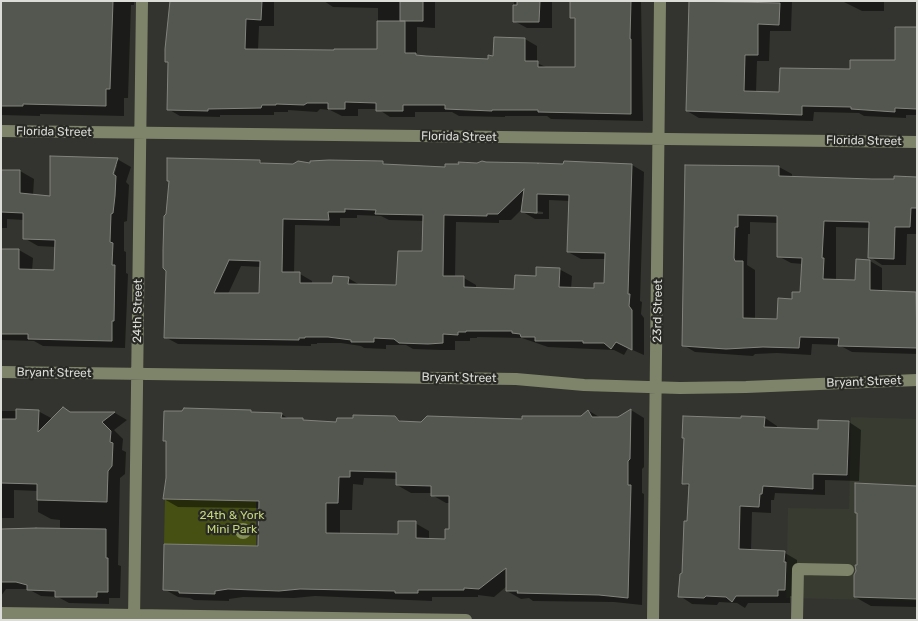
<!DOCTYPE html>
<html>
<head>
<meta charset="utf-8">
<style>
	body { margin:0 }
	#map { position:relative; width:918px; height:621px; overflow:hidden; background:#33342f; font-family:Rubik,sans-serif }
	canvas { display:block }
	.frame { position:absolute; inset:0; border:2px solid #dcddd9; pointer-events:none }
</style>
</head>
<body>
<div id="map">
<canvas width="918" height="621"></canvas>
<div class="frame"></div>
</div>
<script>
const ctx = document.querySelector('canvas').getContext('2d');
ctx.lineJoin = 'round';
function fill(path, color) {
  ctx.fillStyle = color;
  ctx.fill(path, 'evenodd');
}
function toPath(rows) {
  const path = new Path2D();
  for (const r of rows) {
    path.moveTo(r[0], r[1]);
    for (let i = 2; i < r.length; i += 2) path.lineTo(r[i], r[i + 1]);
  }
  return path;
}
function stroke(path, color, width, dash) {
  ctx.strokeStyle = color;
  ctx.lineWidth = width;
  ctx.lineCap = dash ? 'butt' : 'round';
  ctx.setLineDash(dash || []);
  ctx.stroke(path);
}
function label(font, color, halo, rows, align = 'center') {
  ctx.font = font + ' Rubik,sans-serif';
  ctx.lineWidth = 4.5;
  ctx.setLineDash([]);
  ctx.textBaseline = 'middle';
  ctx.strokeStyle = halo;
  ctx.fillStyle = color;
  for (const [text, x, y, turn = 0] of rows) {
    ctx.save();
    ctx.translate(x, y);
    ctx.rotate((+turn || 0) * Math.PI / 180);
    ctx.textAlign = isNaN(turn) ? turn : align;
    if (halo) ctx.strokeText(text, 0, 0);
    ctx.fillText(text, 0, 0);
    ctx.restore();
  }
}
fill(toPath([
	[851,417,917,419,917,601,786,598,788,508,849,509]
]), '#383b2f');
fill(toPath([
	[165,499,256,501,256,546,164,544]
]), '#465013');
fill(toPath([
	[1,1,134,1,134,5,131,5,128,98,124,98,124,116,40,114,40,116,1,115],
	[171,1,274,1,274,26,259,26,258,50,378,50,378,8,333,7,324,1,435,1,435,28,417,27,417,55,421,57,489,60,525,39,537,46,537,63,548,68,576,69,577,20,571,17,571,1,641,1,643,121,551,119,547,116,505,116,505,117,459,116,452,112,415,112,415,117,390,117,378,109,358,109,358,116,342,116,330,110,320,109,317,112,288,110,288,112,274,112,274,115,220,115,220,117,180,116,168,109,169,63,167,62],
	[514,1,552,1,552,28,527,28,514,21],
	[690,1,792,1,791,31,770,31,769,61,757,61,756,92,780,93,851,70,896,61,917,28,917,115,906,115,906,118,864,116,859,113,814,112,813,121,699,118,687,111],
	[837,1,884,1,884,11,862,11,844,2],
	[117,159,131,167,126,182,129,185,128,204,127,221,124,222,124,251,126,252,126,273,128,274,125,348,43,346,34,341,1,340,1,250,19,250,33,258,32,271,56,271,56,247,38,246,24,238,24,220,7,219,7,228,1,228,1,171,20,171,34,179,33,196,51,197],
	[114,165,117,165,113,180,110,179],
	[259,161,265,164,383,163,387,165,446,168,564,165,565,163,632,165,644,172,640,301,642,302,641,314,644,318,644,355,628,348,624,355,614,350,548,347,522,338,477,337,477,338,470,338,470,341,455,341,455,350,441,350,413,349,406,345,386,345,386,349,364,348,361,346,341,343,317,343,317,344,311,344,311,346,178,344,165,337,167,215,170,182,168,181],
	[549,200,570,201,568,252,581,259,607,259,606,284,595,289,571,289,572,276,559,269,537,277,516,290,476,289,476,285,464,278,455,277,456,222,499,223,499,220,511,220,523,208,523,212,535,219,549,219],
	[534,211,543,212,543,214,534,214],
	[357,215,381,216,389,220,424,221,423,253,398,287,360,285,348,278,334,284,312,284,312,281,300,274,294,274,295,225,340,226,340,218,357,218],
	[241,266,261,267,260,295,228,294],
	[686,166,779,167,792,174,792,178,895,180,917,178,917,234,907,234,906,265,882,265,870,257,870,228,836,227,836,281,856,281,870,261,882,268,882,292,917,294,917,354,852,352,839,345,812,344,811,355,777,353,755,354,753,356,695,352,683,345],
	[750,222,778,223,778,256,791,263,803,264,801,293,793,300,778,320,755,320,755,270,747,265,748,234,750,234],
	[631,410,644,418,644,467,642,469,642,493,644,494,642,605,614,602,533,601,529,598,521,599,507,591,507,586,494,597,478,595,478,597,432,597,432,601,315,596,294,598,243,597,229,599,229,601,194,600,190,598,178,597,164,589,259,547,260,508,178,507,164,499,251,411,255,414,281,414,291,420,303,420,307,422,338,423,395,417,403,422,523,421,581,418,589,411,601,418,619,418],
	[364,478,397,479,397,485,411,493,432,493,432,495,446,503,451,503,451,530,447,540,429,540,429,531,415,523,399,535,340,535,340,510,352,510,353,484,363,485],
	[1,411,38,411,51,418,51,421,72,413,115,413,127,420,114,430,123,439,122,450,126,452,125,474,120,478,118,565,121,566,120,598,109,598,109,604,69,603,58,597,41,596,28,589,6,589,1,596,1,539,60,538,60,520,51,519,38,512,38,491,14,490,14,518,1,518],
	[765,418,777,426,777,429,819,430,849,422,861,430,859,481,825,480,825,495,775,493,774,500,771,500,771,513,752,512,751,551,785,553,797,560,797,597,790,596,790,603,748,603,745,608,737,603,719,602,717,605,692,604,680,596,684,574,690,487,683,483],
	[917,487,917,607,871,606,855,597]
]), '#0007');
const building = toPath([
	[1,1,113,1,110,89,106,89,106,106,23,104,23,106,1,106,1,1],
	[170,1,262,1,261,20,246,19,245,49,334,50,334,49,377,49,377,21,405,21,405,53,416,53,416,55,426,56,488,59,488,55,493,56,494,37,525,38,525,61,538,61,538,67,575,67,575,18,570,18,570,1,631,1,630,39,631,39,631,114,538,112,538,110,492,110,492,111,445,109,445,105,403,105,403,111,376,111,376,103,345,102,345,109,328,109,328,103,307,103,304,105,276,104,276,105,262,105,261,108,208,109,208,111,167,110,168,62,165,62,165,49,170,1],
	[400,1,423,1,423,21,400,21,400,1],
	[517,1,540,1,539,22,513,22,513,5,517,5,517,1],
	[689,1,780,3,779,25,758,24,758,55,745,55,744,91,779,92,780,68,850,69,850,60,895,60,895,27,917,27,917,109,895,108,895,112,851,109,851,107,802,106,802,115,686,111,689,1],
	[50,156,118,158,113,174,116,176,115,196,113,213,111,214,110,242,113,243,112,265,115,265,114,321,112,321,112,341,28,339,28,334,1,334,1,249,19,249,19,269,54,270,55,240,23,239,23,213,1,212,1,170,20,170,20,193,50,196,50,156],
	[167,158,260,160,260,163,293,164,298,161,310,163,310,161,329,160,383,161,383,164,445,167,445,164,459,164,458,162,477,163,482,161,486,162,538,163,538,164,538,163,563,164,564,161,632,164,628,294,630,294,629,306,632,310,632,350,616,342,611,349,604,343,583,343,583,341,535,341,535,337,521,337,520,334,512,333,512,331,466,331,466,332,458,332,458,335,443,334,443,343,428,344,399,343,394,339,374,338,374,342,351,342,351,340,328,337,305,337,305,338,299,338,299,340,164,338,166,271,163,268,163,250,164,216,166,214,169,181,167,181,167,158],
	[524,189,521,212,537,213,537,194,569,195,567,252,605,253,604,283,594,283,594,288,559,287,560,268,536,267,536,276,515,275,514,289,464,287,464,276,443,276,444,215,487,216,487,214,498,214,524,189],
	[345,209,376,210,375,214,423,215,422,251,398,251,396,285,348,284,349,277,333,276,332,283,300,283,300,272,282,272,283,219,329,220,328,212,345,212,345,209],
	[229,260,260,261,259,293,214,293,229,260],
	[685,165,779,166,779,176,872,179,894,179,894,176,917,177,917,208,911,208,910,227,895,227,894,259,868,258,869,222,824,221,822,258,824,258,823,279,855,280,856,259,870,260,870,290,916,292,917,348,838,346,839,338,800,337,799,348,763,347,726,349,682,346,685,165],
	[738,215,777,216,777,257,802,258,800,292,792,292,792,299,778,298,777,319,743,318,743,261,735,261,734,258,735,227,738,227,738,215],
	[63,407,70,412,115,412,102,422,111,431,110,442,113,443,112,466,108,471,107,502,37,500,37,484,1,483,1,419,16,419,16,409,39,410,38,432,63,407],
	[184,408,251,410,251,412,282,413,281,418,303,418,303,420,336,422,337,418,353,418,353,415,395,416,399,421,421,422,427,416,522,419,522,416,581,416,588,410,592,417,618,417,631,409,630,459,628,461,628,485,631,485,628,598,599,595,517,593,518,591,506,591,506,568,479,589,464,588,464,590,418,590,418,593,395,593,395,591,300,589,279,591,228,589,215,591,215,594,179,593,179,591,163,590,164,544,258,546,259,501,163,499,166,478,166,441,163,441,164,411,182,411,184,408],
	[350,471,396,472,396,485,431,486,431,496,449,496,449,529,445,529,445,539,416,538,416,521,398,521,398,534,326,533,326,503,338,503,339,477,350,477,350,471],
	[683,416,741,418,741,416,765,417,764,427,818,429,818,420,849,421,847,475,813,474,813,489,763,486,762,494,760,494,759,507,740,506,739,549,785,551,784,562,786,562,785,590,778,590,778,596,736,596,732,602,726,597,706,596,704,598,678,597,680,574,682,573,684,521,687,521,689,484,682,484,684,438,682,438,683,416],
	[855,483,917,486,917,599,854,597,854,575,856,571,855,565,857,565,857,513,855,513,855,483],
	[36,528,106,529,106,558,108,558,108,592,97,592,97,597,55,597,55,591,27,590,27,585,16,582,1,582,1,529,36,528]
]);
fill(building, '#545650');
stroke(building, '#82837d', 1);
stroke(toPath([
	[1,131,917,142],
	[1,372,516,379,584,385,680,388,746,387,917,380],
	[1,613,466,620],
	[134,620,142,1],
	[653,620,660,1],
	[797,620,798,569,848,570]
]), '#7e8469', 12);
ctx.fillStyle = '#828d57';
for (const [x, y] of [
	[243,531]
]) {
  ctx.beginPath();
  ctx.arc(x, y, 8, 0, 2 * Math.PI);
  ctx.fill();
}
label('12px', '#dcddd9', '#292a25', [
	["Florida Street",54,132,1],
	["Florida Street",459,137,1],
	["Florida Street",864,141,1],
	["24th Street",138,311,-89],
	["23rd Street",658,311,-89],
	["Bryant Street",54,373,1],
	["Bryant Street",459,378,1],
	["Bryant Street",864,382,-2]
]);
label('12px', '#c3d578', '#292a25', [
	["24th & York",232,516],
	["Mini Park",232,530]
]);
</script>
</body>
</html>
